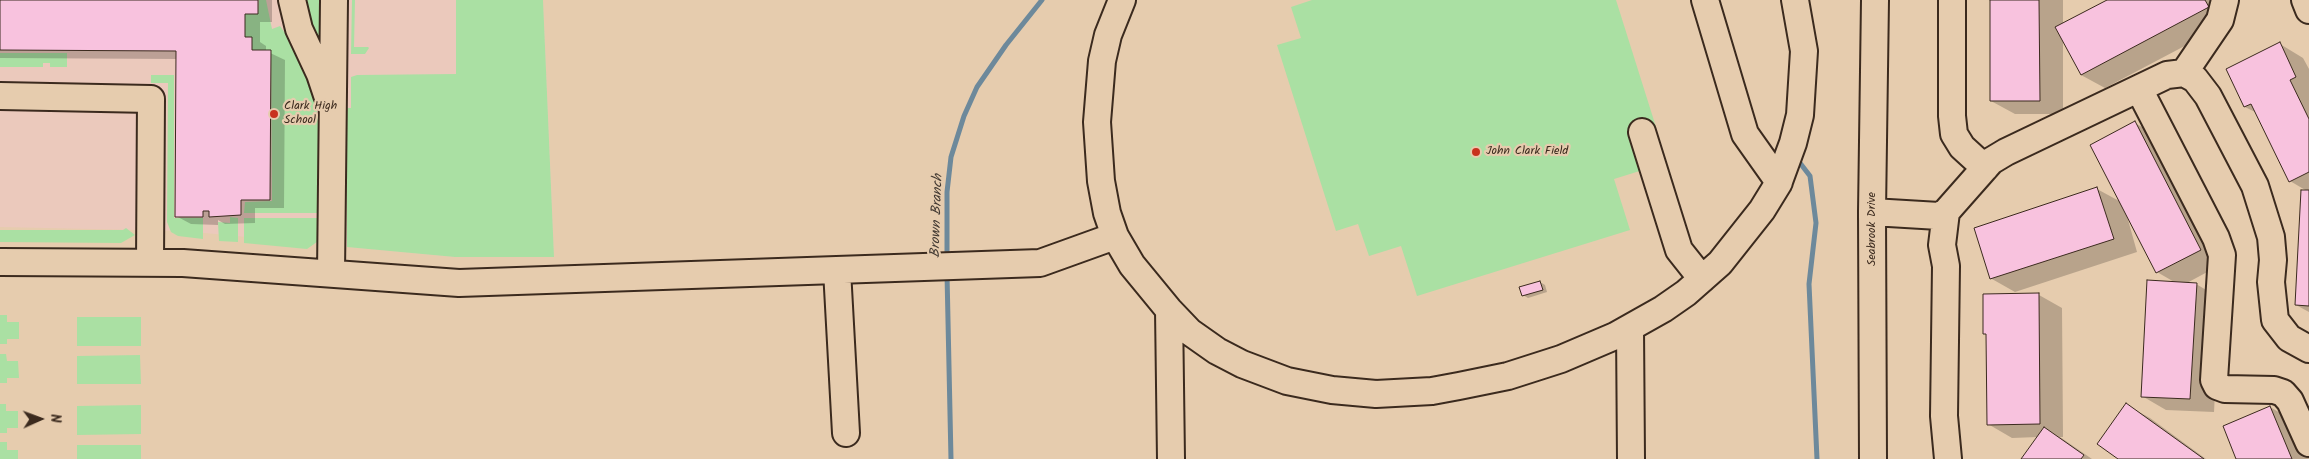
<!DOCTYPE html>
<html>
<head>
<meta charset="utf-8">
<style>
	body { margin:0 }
	#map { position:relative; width:2309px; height:459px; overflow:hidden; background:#e6ccae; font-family:Kalam,sans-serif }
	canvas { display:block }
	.north { position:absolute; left:15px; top:394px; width:50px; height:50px; -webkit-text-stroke:4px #e6ccae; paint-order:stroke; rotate:88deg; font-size:14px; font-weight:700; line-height:20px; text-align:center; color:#3b2a1e }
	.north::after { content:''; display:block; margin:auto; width:18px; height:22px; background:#3b2a1e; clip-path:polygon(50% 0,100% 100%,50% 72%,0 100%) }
</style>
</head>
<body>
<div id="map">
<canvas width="2309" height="459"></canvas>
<div class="north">N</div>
</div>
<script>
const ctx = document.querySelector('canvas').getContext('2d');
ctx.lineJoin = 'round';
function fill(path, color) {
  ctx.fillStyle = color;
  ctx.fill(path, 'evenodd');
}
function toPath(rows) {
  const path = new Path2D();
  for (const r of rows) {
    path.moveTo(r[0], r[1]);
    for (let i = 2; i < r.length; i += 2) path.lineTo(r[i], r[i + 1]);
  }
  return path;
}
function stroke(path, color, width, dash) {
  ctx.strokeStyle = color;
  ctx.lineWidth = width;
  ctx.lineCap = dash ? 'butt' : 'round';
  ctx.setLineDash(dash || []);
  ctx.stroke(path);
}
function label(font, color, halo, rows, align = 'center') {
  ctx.font = font + ' Kalam,sans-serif';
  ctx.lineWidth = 4.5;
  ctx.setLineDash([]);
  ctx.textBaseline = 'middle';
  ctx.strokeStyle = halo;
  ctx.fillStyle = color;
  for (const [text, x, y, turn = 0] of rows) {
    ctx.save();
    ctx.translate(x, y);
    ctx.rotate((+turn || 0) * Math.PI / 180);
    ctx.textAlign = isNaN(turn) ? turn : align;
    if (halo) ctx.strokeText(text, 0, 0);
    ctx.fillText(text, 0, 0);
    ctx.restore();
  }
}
fill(toPath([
	[0,0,543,0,554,257,455,257,184,231,0,227]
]), '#ebc9bc');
fill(toPath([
	[259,0,266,0,272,29,280,26,302,57,315,98,320,134,322,213,244,213,245,202,272,201,271,50,252,50,252,37,245,37,245,14,258,14],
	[305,0,327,0,324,53,315,36],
	[352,0,355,0,354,47,368,47,369,48,365,54,351,54],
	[456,0,543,0,554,257,455,257,347,247,346,108,351,108,351,77,357,75,456,74],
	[1312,0,1616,0,1656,127,1636,134,1646,169,1614,179,1630,230,1417,296,1401,246,1369,256,1358,224,1336,231,1277,45,1301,38,1291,7],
	[0,53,67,53,67,67,50,67,50,63,43,63,43,67,0,67],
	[151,75,174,75,174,218,203,218,203,239,178,236,171,232,167,222,168,83,151,83],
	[230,217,238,218,238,242,219,241,218,222,230,223],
	[244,218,318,218,317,242,307,249,244,243],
	[126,228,135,235,121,243,0,242,0,230,123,230],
	[0,315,7,315,7,322,19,322,19,339,7,339,7,344,0,344],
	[77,317,141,317,141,346,77,346],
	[0,354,6,354,7,361,18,361,19,378,7,378,7,383,0,383],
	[140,355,141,384,77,384,77,356],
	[0,404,6,404,6,411,18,411,18,428,7,428,7,433,0,433],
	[141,405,141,434,77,435,77,406],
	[0,442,7,442,7,450,18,450,18,459,0,459],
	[77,445,141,445,141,459,77,459]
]), '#aae0a3');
fill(toPath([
	[0,0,272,0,272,22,260,22,260,42,266,46,266,51,285,60,284,208,255,208,255,223,225,224,218,220,218,225,191,224,176,216,177,59,0,58],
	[1991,0,2063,0,2063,25,2109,0,2221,0,2232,21,2105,88,2081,75,2063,40,2063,114,2015,114,1991,101],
	[2280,44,2303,58,2309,69,2309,312,2296,305,2307,191,2290,181,2257,113,2245,107,2227,69],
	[2135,123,2159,137,2224,263,2185,284,2196,284,2220,298,2214,412,2166,410,2142,396,2176,283,2157,272,2125,209,2137,252,2015,292,1992,279,1975,228,2097,189,2121,202],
	[1540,282,1545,285,1547,292,1528,298,1523,295],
	[2039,295,2062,308,2063,437,2060,437,2092,459,2023,459,2038,437,2012,438,1988,424],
	[2126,405,2150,418,2206,459,2120,459],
	[2270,407,2294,421,2309,459,2238,459]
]), '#0003');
stroke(toPath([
	[1800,163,1810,176,1816,223,1809,284,1817,459],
	[947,258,947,192,951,157,964,116,977,87,1006,45,1042,0],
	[947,274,951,459]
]), '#6d899b', 5);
const building = toPath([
	[0,0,258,0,258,14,245,14,245,37,252,37,252,50,271,50,270,200,241,200,241,215,209,217,209,211,203,211,203,217,175,217,176,51,0,50,0,0],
	[1990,0,2039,0,2040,101,1990,101,1990,0],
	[2107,0,2205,0,2209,7,2081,75,2055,27,2107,0],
	[2280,42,2296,77,2290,80,2309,119,2309,172,2289,182,2251,104,2244,107,2226,69,2280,42],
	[2135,121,2201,250,2156,273,2090,145,2135,121],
	[2097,187,2114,239,1990,279,1974,228,2097,187],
	[2301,190,2309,190,2309,306,2295,305,2301,190],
	[2147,280,2197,283,2190,399,2141,397,2147,280],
	[1540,281,1543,290,1522,296,1519,287,1540,281],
	[2039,293,2040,424,1987,425,1986,334,1983,334,1983,294,2039,293],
	[2126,403,2204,459,2118,459,2097,444,2126,403],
	[2270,406,2292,459,2236,459,2223,426,2270,406],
	[2044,427,2084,455,2081,459,2021,459,2044,427]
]);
fill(building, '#f8c2de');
stroke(building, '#3b2a1e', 1);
const minor = toPath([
	[292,0,299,29,320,74,327,95],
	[1122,0,1108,35,1102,61,1097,122,1101,181,1107,213,1115,236,1132,265,1169,310,1190,332,1217,351,1242,364,1287,381,1332,390,1376,394,1432,391,1459,386,1508,376,1561,359,1615,336,1663,309,1686,293,1720,263,1762,210,1778,184,1793,143,1800,115,1804,51,1795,0],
	[1705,0,1745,134,1779,182],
	[1952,0,1952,116,1954,134,1962,147,1985,168],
	[2305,0,2309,10],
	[2184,73,2220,20,2225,0],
	[2139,89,2216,238,2222,255,2214,380,2217,386,2225,389,2274,390,2283,393,2290,401,2309,443],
	[0,96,151,99,150,263],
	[1642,132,1679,250,1702,279],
	[1872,212,1939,216,1946,212,1991,161,2006,152,2167,75,2184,73,2195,79,2208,96,2255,186,2271,237,2273,260,2271,282,2275,320,2289,338,2309,349],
	[1946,212,1942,245,1946,266,1944,416,1948,459],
	[0,262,183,263,459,283,1040,263,1115,236],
	[837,270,846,433],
	[331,273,334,0],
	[1169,310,1171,459],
	[1630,328,1631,459],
	[1873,459,1872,212,1875,0]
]);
stroke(minor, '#3b2a1e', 30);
stroke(minor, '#e6ccae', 26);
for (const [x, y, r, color] of [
	[274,114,5,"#c8321e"],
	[1476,152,5,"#c8321e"]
]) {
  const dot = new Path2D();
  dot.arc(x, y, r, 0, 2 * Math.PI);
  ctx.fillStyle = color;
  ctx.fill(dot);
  stroke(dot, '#e6ccae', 2);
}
label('12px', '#3b2a1e', '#e6ccae', [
	["Clark High",284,107],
	["School",284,121],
	["John Clark Field",1486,152]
], 'left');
label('12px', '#3b2a1e', '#e6ccae', [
	["Seabrook Drive",1873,229,-90]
]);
label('italic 14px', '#433a33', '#e6ccae', [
	["Brown Branch",938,216,-88]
]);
</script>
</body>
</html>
